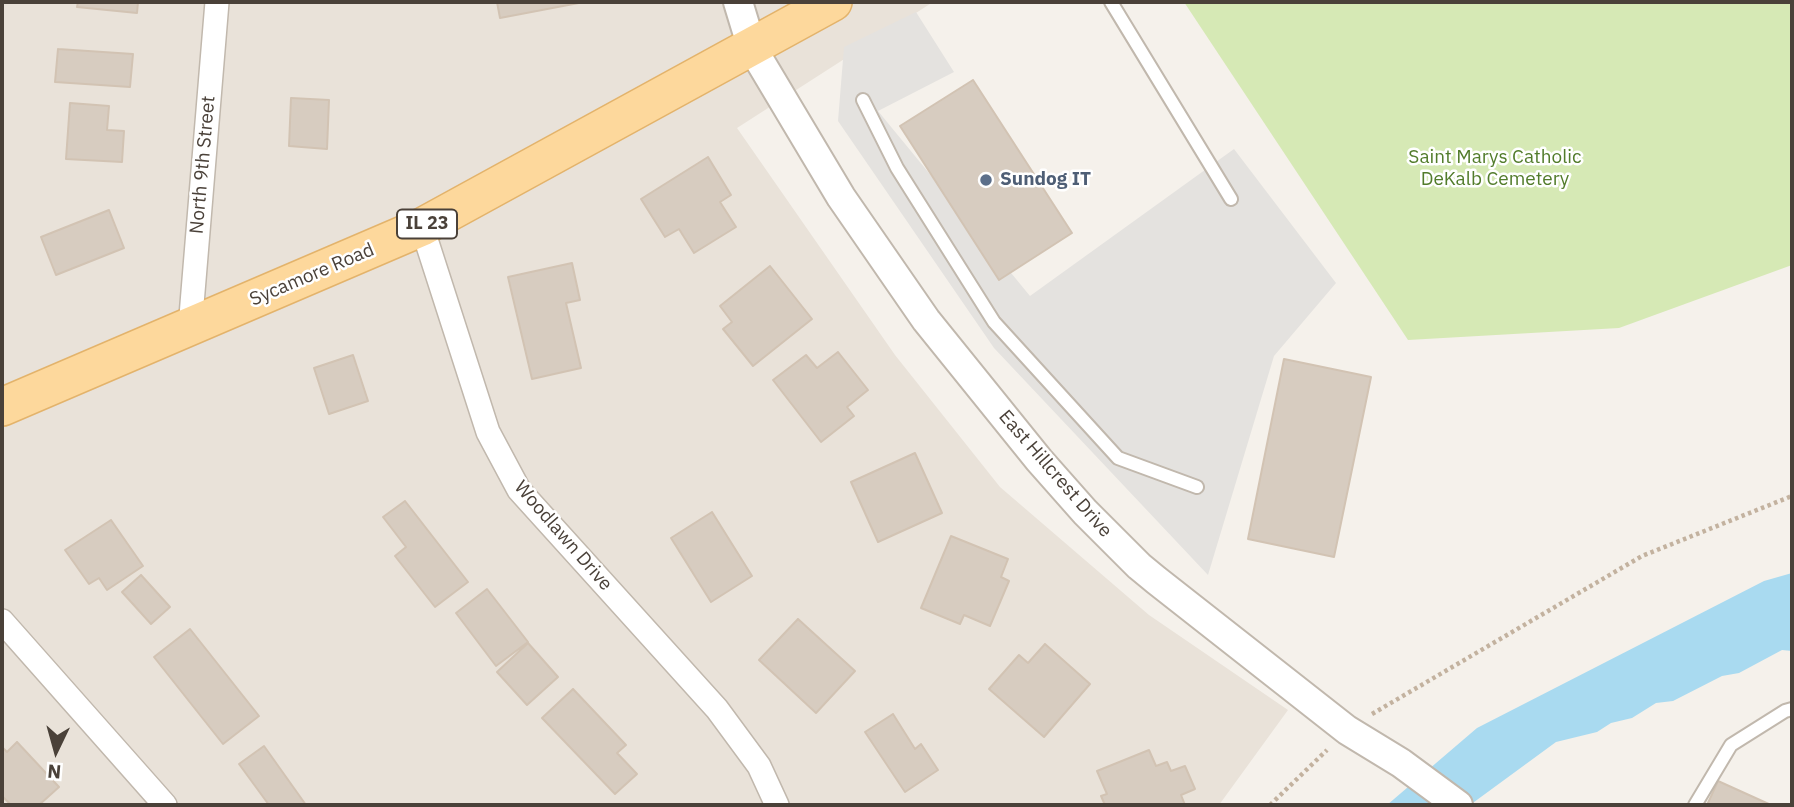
<!DOCTYPE html>
<html>
<head>
<meta charset="utf-8">
<style>
	body { margin:0 }
	#map { position:relative; width:1794px; height:807px; overflow:hidden; background:#f5f1eb; font-family:"IBM Plex Sans",sans-serif }
	canvas { display:block }
	.frame { position:absolute; inset:0; border:4px solid #4a4139; pointer-events:none }
	.north { position:absolute; left:21px; top:716px; width:70px; height:70px; -webkit-text-stroke:5px #fff; paint-order:stroke; rotate:185deg; font-size:19px; font-weight:700; line-height:28px; text-align:center; color:#4a4139 }
	.north::after { content:''; display:block; margin:auto; width:24px; height:32px; background:#4a4139; clip-path:polygon(50% 0,100% 100%,50% 72%,0 100%) }
</style>
</head>
<body>
<div id="map">
<canvas width="1794" height="807"></canvas>
<div class="frame"></div>
<div class="north">N</div>
</div>
<script>
const ctx = document.querySelector('canvas').getContext('2d');
ctx.lineJoin = 'round';
function fill(path, color) {
  ctx.fillStyle = color;
  ctx.fill(path, 'evenodd');
}
function toPath(rows) {
  const path = new Path2D();
  for (const r of rows) {
    path.moveTo(r[0], r[1]);
    for (let i = 2; i < r.length; i += 2) path.lineTo(r[i], r[i + 1]);
  }
  return path;
}
function stroke(path, color, width, dash) {
  ctx.strokeStyle = color;
  ctx.lineWidth = width;
  ctx.lineCap = dash ? 'butt' : 'round';
  ctx.setLineDash(dash || []);
  ctx.stroke(path);
}
function label(font, color, halo, rows, align = 'center') {
  ctx.font = font + ' "IBM Plex Sans",sans-serif';
  ctx.lineWidth = 5;
  ctx.setLineDash([]);
  ctx.textBaseline = 'middle';
  ctx.strokeStyle = halo;
  ctx.fillStyle = color;
  for (const [text, x, y, turn = 0] of rows) {
    ctx.save();
    ctx.translate(x, y);
    ctx.rotate((+turn || 0) * Math.PI / 180);
    ctx.textAlign = isNaN(turn) ? turn : align;
    if (halo) ctx.strokeText(text, 0, 0);
    ctx.fillText(text, 0, 0);
    ctx.restore();
  }
}
fill(toPath([
	[2,2,933,2,737,128,895,355,1000,487,1149,615,1288,710,1219,805,2,805]
]), '#e9e2d9');
fill(toPath([
	[1184,2,1792,2,1792,265,1619,328,1408,340]
]), '#d6e9b5');
fill(toPath([
	[916,12,954,72,878,111,1030,296,1234,149,1336,283,1274,356,1208,575,994,348,838,121,844,47]
]), '#e4e2df');
fill(toPath([
	[1792,573,1792,651,1782,650,1739,673,1722,676,1673,701,1656,703,1632,718,1611,723,1597,732,1556,742,1470,805,1387,805,1477,728,1764,581]
]), '#a9daf0');
const building = toPath([
	[78,2,138,2,137,13,77,7,78,2],
	[497,2,584,2,500,18,497,2],
	[58,49,133,54,130,87,55,82,58,49],
	[973,80,1072,233,999,280,900,126,973,80],
	[291,98,329,100,327,149,289,146,291,98],
	[70,103,109,106,107,130,124,131,122,162,66,159,70,103],
	[708,157,731,195,720,202,736,227,694,253,679,229,665,237,641,199,708,157],
	[109,210,124,248,56,275,41,237,109,210],
	[572,263,580,300,566,303,581,368,532,379,508,277,572,263],
	[770,266,812,319,753,366,723,329,732,322,720,306,770,266],
	[838,352,868,390,847,407,854,416,821,442,773,380,806,355,817,368,838,352],
	[353,355,368,401,329,414,314,368,353,355],
	[1284,359,1371,377,1334,557,1248,539,1284,359],
	[915,453,942,513,878,542,851,482,915,453],
	[405,501,468,582,435,607,395,556,406,547,383,517,405,501],
	[712,512,752,576,711,602,671,538,712,512],
	[111,520,143,566,107,590,99,578,89,584,65,550,111,520],
	[951,536,1008,559,1001,577,1009,581,990,626,964,615,960,624,921,608,951,536],
	[141,575,170,607,151,624,122,592,141,575],
	[487,589,528,642,496,666,456,613,487,589],
	[798,619,855,671,816,713,759,660,798,619],
	[190,629,259,716,223,744,154,657,190,629],
	[528,643,558,677,527,705,497,672,528,643],
	[1045,644,1090,684,1044,737,989,689,1019,655,1028,663,1045,644],
	[573,689,626,745,617,753,637,774,615,794,542,718,573,689],
	[893,714,915,749,921,744,938,770,905,792,865,732,893,714],
	[17,742,59,787,39,805,11,805,2,796,2,747,7,752,17,742],
	[264,746,306,805,269,805,239,764,264,746],
	[1149,750,1156,766,1167,762,1171,771,1185,766,1195,789,1181,795,1185,805,1105,805,1101,796,1107,794,1097,771,1149,750],
	[1718,781,1771,805,1707,805,1718,781]
]);
fill(building, '#d7ccc0');
stroke(building, '#d2c3b3', 2);
const service = toPath([
	[1111,2,1231,199],
	[863,100,897,168,994,322,1118,458,1197,487],
	[1695,805,1731,745,1785,711,1792,709]
]);
const minor = toPath([
	[422,227,488,432,519,490,717,709,759,766,777,805],
	[190,328,217,2],
	[2,621,165,805]
]);
const tertiary = toPath([
	[738,2,752,48,841,197,926,320,1039,460,1085,512,1139,566,1156,580,1347,730,1401,763,1458,805]
]);
const primary = toPath([
	[2,407,422,227,833,2]
]);
stroke(service, '#c1b8ad', 16);
stroke(minor, '#c1b8ad', 26);
stroke(tertiary, '#c1b8ad', 32);
stroke(primary, '#e3b36b', 40);
stroke(toPath([
	[1372,714,1642,556,1792,496],
	[1270,805,1327,750]
]), '#c3b29f', 4.5, [3.5, 3.5]);
stroke(service, '#fff', 12);
stroke(minor, '#fff', 23);
stroke(tertiary, '#fff', 28);
stroke(primary, '#fdd89c', 37);
for (const [x, y, r, color] of [
	[986,180,7,"#5c6f8a"]
]) {
  const dot = new Path2D();
  dot.arc(x, y, r, 0, 2 * Math.PI);
  ctx.fillStyle = color;
  ctx.fill(dot);
  stroke(dot, '#fff', 2.5);
}
for (const [x, y, w] of [
	[427,224,60]
]) {
  const box = new Path2D();
  box.roundRect(x - w / 2, y - 14.5, w, 29, 5);
  ctx.fillStyle = '#fff';
  ctx.fill(box);
  stroke(box, '#4a4139', 2);
}
label('bold 18px', '#4a4139', null, [
	["IL 23",427,224]
]);
label('19px', '#527c2b', '#fff', [
	["Saint Marys Catholic",1495,158],
	["DeKalb Cemetery",1495,180]
]);
label('19px', '#4a4139', '#fff', [
	["North 9th Street",203,165,-85],
	["Sycamore Road",312,275,-23],
	["East Hillcrest Drive",1055,474,49],
	["Woodlawn Drive",563,536,49]
]);
label('bold 19px', '#4e5e75', '#fff', [
	["Sundog IT",1000,180]
], 'left');
</script>
</body>
</html>
